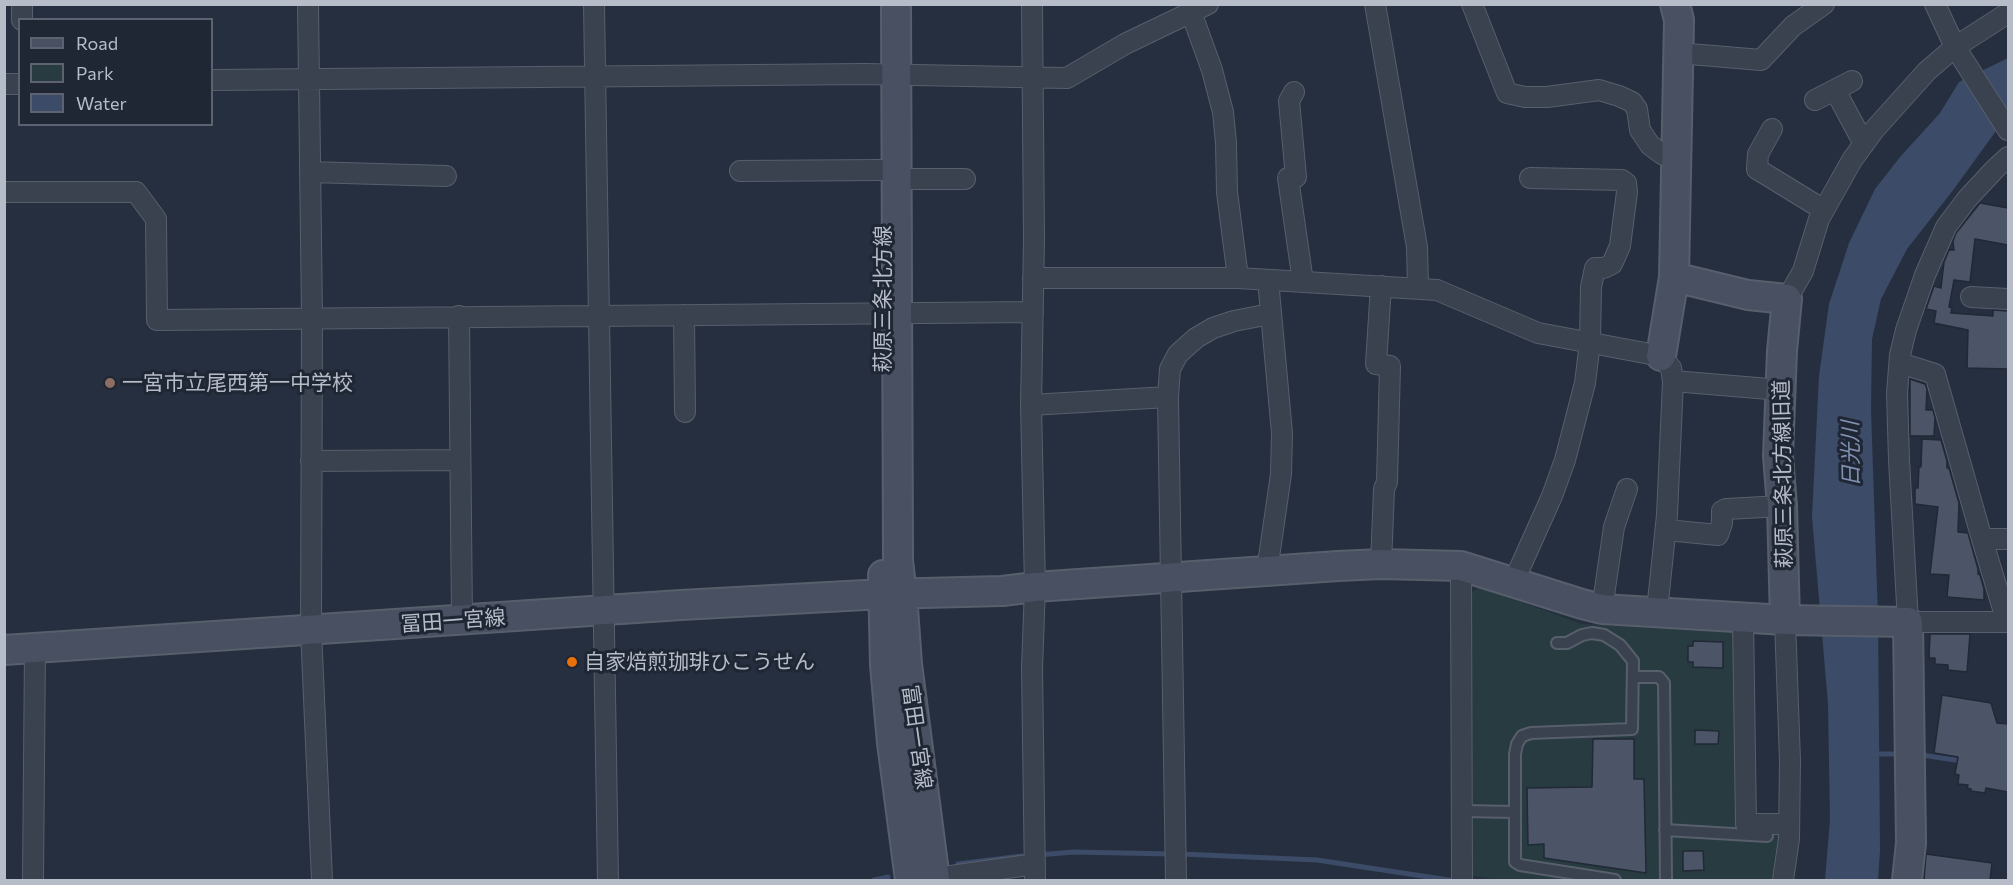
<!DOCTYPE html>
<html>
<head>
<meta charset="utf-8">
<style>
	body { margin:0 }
	#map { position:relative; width:2013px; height:885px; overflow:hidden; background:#262f3f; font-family:Commissioner,sans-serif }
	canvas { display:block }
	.frame { position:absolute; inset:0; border:6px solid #b7bcc9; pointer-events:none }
	.legend { position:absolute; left:18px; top:18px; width:195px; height:108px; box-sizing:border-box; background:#1f2634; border:2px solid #5c6270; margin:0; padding:8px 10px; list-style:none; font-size:18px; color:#b7bcc9 }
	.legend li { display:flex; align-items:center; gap:12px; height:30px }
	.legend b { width:30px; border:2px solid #5c6270 }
</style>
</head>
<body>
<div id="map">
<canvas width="2013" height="885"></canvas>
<div class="frame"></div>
<ul class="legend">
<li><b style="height:8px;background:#485061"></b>Road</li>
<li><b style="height:16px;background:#283b40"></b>Park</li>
<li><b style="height:16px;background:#3c4b67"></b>Water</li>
</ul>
</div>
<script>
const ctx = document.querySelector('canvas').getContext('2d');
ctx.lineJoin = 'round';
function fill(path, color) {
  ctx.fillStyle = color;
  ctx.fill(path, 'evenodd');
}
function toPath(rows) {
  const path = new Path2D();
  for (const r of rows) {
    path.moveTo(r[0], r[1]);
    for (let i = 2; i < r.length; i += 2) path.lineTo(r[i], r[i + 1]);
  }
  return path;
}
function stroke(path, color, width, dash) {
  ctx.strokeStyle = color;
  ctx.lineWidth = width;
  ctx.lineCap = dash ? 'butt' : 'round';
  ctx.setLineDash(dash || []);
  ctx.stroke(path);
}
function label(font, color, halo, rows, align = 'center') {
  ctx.font = font + ' Commissioner,"Noto Sans JP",sans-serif';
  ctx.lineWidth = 6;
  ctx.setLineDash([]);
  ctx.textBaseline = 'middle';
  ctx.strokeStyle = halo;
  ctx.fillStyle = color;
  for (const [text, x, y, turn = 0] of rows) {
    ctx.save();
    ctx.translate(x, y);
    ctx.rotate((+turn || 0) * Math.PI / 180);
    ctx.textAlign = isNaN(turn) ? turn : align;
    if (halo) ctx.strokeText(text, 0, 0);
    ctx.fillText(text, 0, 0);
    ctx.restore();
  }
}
fill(toPath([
	[1479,587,1582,624,1738,633,1741,826,1780,827,1776,880,1502,880,1473,876,1472,592]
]), '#283b40');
fill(toPath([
	[2008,58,2008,124,1996,131,1954,189,1907,249,1881,299,1872,339,1871,410,1878,617,1880,850,1878,880,1825,880,1830,820,1828,704,1812,517,1819,376,1829,304,1849,243,1875,189,1900,157,1940,113,1959,82]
]), '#3c4b67');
stroke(toPath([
	[1873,754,1895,754],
	[1922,755,1962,761],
	[1181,854,1317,860,1449,880],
	[1037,855,1074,852,1172,854],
	[958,864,1022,856],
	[874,880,888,877]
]), '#3c4b67', 5);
const building = toPath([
	[1980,203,2008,208,2008,245,1975,239,1970,282,1954,280,1949,307,1952,308,1951,313,1993,316,1993,310,2008,311,2008,369,1967,368,1968,330,1934,323,1936,311,1926,309,1934,286,1941,288,1944,262,1949,250,1954,250,1953,241,1956,233,1980,203],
	[1910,379,1925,384,1927,389,1926,410,1933,410,1935,418,1934,436,1910,436,1910,379],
	[1922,439,1941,440,1947,461,1947,468,1949,468,1959,503,1958,532,1968,533,1978,569,1978,574,1980,575,1984,589,1984,600,1947,597,1949,575,1930,574,1938,507,1915,504,1915,488,1918,488,1919,466,1921,467,1922,439],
	[1930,634,1970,634,1967,672,1948,670,1948,665,1935,664,1935,658,1929,658,1930,634],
	[1693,641,1723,642,1723,668,1693,667,1693,662,1688,662,1688,646,1693,646,1693,641],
	[1942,695,1991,703,1997,723,2008,724,2008,792,1986,788,1985,793,1971,791,1971,789,1967,788,1968,785,1958,784,1959,775,1955,774,1958,757,1934,753,1942,695],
	[1695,730,1719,731,1718,744,1695,744,1695,730],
	[1593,739,1634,739,1634,779,1644,779,1646,873,1544,858,1544,844,1528,845,1527,788,1592,787,1593,739],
	[1683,851,1703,851,1704,870,1683,871,1683,851],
	[1926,854,1992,863,1990,880,1924,880,1926,854]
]);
fill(building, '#4c5567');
stroke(building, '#212836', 1.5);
const lane = toPath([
	[1557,643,1567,643,1582,635,1592,633,1604,635,1620,645,1633,661,1632,729,1531,733,1522,736,1517,744,1515,754,1515,862,1520,865,1615,880],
	[1633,677,1659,677,1664,683,1666,880],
	[1463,811,1514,812],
	[1665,830,1767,836]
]);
const street = toPath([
	[22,4,22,20],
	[308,4,312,317,311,630,322,880],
	[594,4,608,880],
	[1032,4,1034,239,1031,405,1035,587,1032,668,1035,880],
	[1375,4,1417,247,1418,287],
	[1472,4,1507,93,1525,97,1547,97,1599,90,1619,96,1632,102,1637,109,1640,130,1650,145,1662,154,1677,159],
	[1935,4,1955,47,2008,130],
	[1191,12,1212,70,1223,112,1226,143,1227,192,1238,278],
	[1678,53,1761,60,1793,26,1824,4],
	[212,80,864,74,1067,78,1125,44,1208,4],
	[4,84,20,84],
	[1835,90,1864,144],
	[1294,92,1289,101,1296,177,1288,178,1303,282],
	[1815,100,1852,81],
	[1772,129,1758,154,1757,169,1824,210],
	[2008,157,1995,169,1967,199,1946,227,1925,275,1906,330,1900,355,1897,393,1899,460,1908,622,2008,622],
	[740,171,882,170],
	[310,172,446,176],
	[898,179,965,179],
	[5,192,136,192,156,219,157,320,1033,312],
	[1033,278,1238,278,1437,290,1538,333,1661,356,1671,368,1673,381,1781,390],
	[1381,286,1376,364,1390,366,1387,482,1384,489,1381,564],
	[1971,297,2008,299],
	[1787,299,1803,271,1819,219,1852,160,1874,130,1927,71,1955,47,2008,13],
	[684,315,685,412],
	[459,316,462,620],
	[1900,363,1935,374,1982,539],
	[1031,405,1168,397],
	[311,461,460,460],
	[1666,530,1718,535,1722,523,1722,511,1726,509,1782,506],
	[1461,566,1462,880],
	[1267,571,1281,474,1282,433,1268,280],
	[1513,583,1552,496,1565,460,1585,383,1590,342,1591,287,1595,268,1604,268,1612,264,1620,246,1627,192,1626,183,1622,180,1530,178],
	[1602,609,1614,527,1627,489],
	[1657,611,1667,515,1673,381],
	[1743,618,1746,824,1789,824],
	[2007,622,1982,539,2008,539],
	[33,880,35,648],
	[923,880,1035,864],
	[1176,880,1168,397,1170,369,1178,354,1196,338,1213,328,1234,321,1270,314],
	[1783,880,1789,839,1790,761,1785,620]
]);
const secondary = toPath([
	[896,4,898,561,902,594,907,664,935,880],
	[1674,277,1748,295,1787,299,1782,351,1778,456,1782,506,1785,620],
	[1661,356,1674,277,1679,20,1675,4],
	[883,575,885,665,892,743,910,880],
	[4,650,681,605,883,594,1002,591,1035,587,1338,566,1381,564,1461,566,1582,604,1602,609,1785,620,1908,622,1911,843,1907,880]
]);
stroke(lane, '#585f6c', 14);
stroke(street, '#585f6c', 22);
stroke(secondary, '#585f6c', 32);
stroke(lane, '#3a414f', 10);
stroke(street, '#3a414f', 20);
stroke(secondary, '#485061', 28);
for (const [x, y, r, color] of [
	[110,383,6,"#8d6e63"],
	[572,662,6,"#e8710a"]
]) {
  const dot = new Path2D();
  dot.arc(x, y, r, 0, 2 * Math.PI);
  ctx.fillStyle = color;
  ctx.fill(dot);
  stroke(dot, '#1f2634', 2);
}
label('21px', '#b7bcc9', '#1f2634', [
	["萩原三条北方線",883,299,-90],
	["萩原三条北方線旧道",1783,474,-91],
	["冨田一宮線",453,621,-4],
	["富田一宮線",917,737,82]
]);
label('21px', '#b7bcc9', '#1f2634', [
	["一宮市立尾西第一中学校",122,383],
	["自家焙煎珈琲ひこうせん",584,662]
], 'left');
label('italic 22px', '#7f90b0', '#1f2634', [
	["日光川",1851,454,-91]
]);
</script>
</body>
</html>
